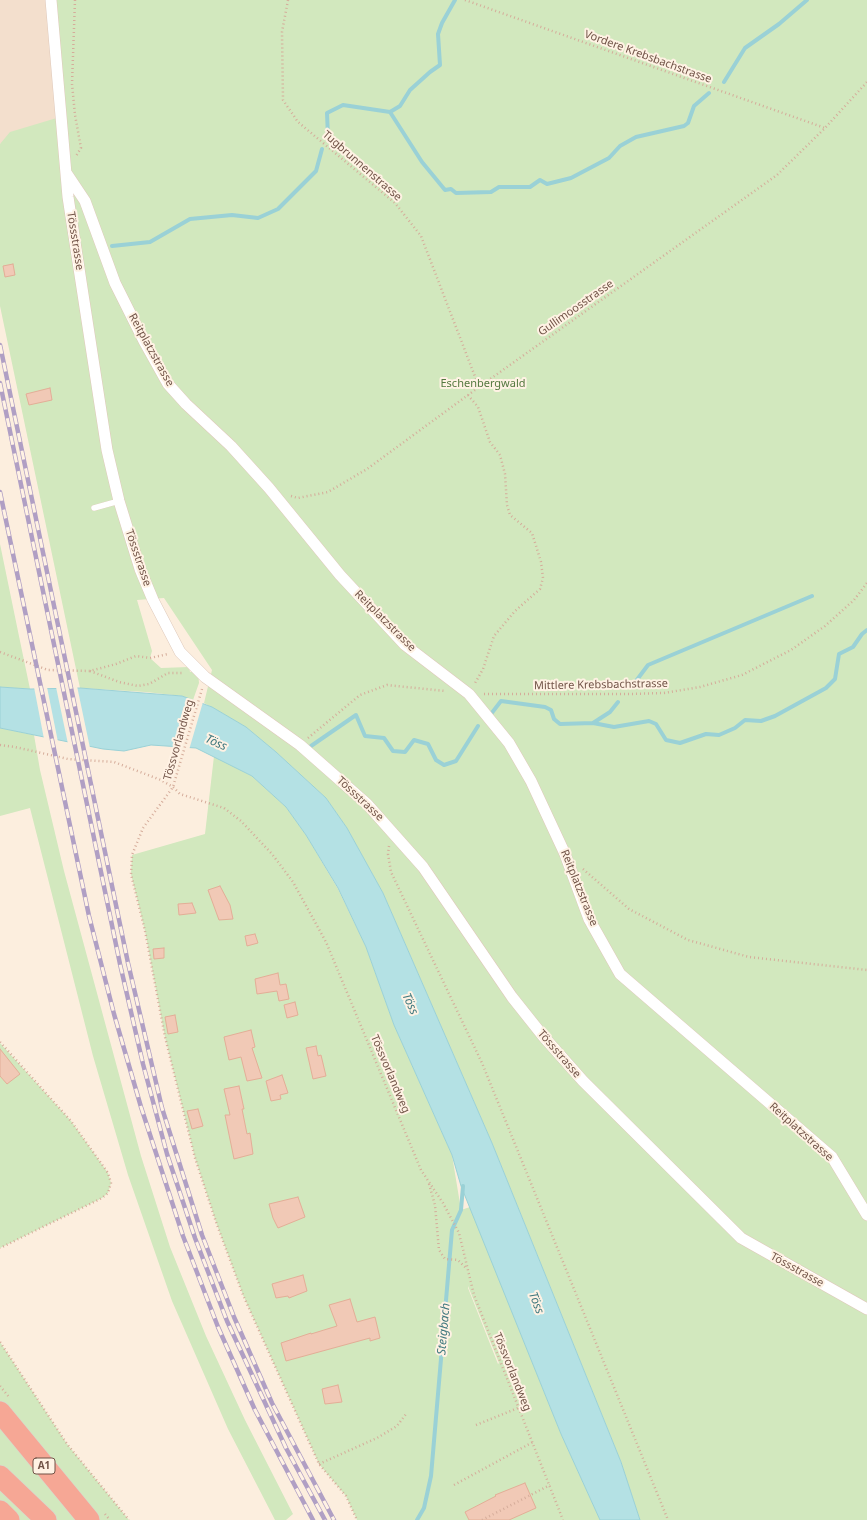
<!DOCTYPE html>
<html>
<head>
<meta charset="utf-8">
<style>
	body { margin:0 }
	canvas { display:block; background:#fceede }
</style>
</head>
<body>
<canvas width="867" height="1520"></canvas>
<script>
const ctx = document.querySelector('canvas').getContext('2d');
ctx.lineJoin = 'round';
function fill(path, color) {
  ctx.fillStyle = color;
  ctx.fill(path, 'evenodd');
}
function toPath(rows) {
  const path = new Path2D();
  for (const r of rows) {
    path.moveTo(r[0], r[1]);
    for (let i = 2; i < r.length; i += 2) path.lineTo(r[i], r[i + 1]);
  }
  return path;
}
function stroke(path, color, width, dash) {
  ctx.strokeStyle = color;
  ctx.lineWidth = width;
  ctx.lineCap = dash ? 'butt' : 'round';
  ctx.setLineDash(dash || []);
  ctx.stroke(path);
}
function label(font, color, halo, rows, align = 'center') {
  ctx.font = font + ' "Noto Sans",sans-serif';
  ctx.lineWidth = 4;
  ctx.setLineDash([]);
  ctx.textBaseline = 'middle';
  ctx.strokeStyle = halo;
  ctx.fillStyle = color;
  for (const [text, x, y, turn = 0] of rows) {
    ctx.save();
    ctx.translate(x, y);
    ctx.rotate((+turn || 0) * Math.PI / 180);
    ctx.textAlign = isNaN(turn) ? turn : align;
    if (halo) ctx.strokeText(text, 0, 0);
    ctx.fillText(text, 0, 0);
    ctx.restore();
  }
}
fill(toPath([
	[0,0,51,0,60,117,0,144]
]), '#f3dfcd');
fill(toPath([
	[51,0,867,0,867,1520,640,1520,621,1462,492,1143,383,893,347,828,326,798,276,752,246,727,204,703,212,670,164,598,137,600,152,651,150,658,161,668,189,667,190,672,198,672,199,683,193,700,182,696,146,692,80,688,0,306,0,144,10,132,60,117],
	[0,544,20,641,30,689,0,687],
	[0,728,34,735,40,770,64,871,141,1156,170,1247,206,1336,245,1420,293,1514,286,1520,275,1520,228,1429,172,1301,128,1175,93,1056,30,808,0,816],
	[214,756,252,776,286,807,306,835,338,889,366,947,394,1025,452,1155,461,1210,470,1207,561,1434,600,1520,357,1520,346,1496,319,1464,243,1295,217,1225,195,1158,165,1037,145,931,131,874,132,855,205,834],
	[468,1286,499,1363,498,1364,468,1288],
	[0,1043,71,1121,108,1173,111,1183,108,1193,102,1198,0,1248],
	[0,1342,67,1444,129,1520,0,1520]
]), '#d2e8be');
const water = toPath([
	[0,687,30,689,80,688,182,696,212,707,246,727,276,752,326,798,347,828,383,893,492,1143,621,1462,640,1520,600,1520,561,1434,461,1186,452,1155,394,1025,366,947,338,888,306,835,286,807,252,776,196,748,151,745,124,751,103,749,0,728,0,687]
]);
fill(water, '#b4e1e4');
stroke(water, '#9ad1d6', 1);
fill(toPath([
	[77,686,90,748,68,744,56,687],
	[34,687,47,687,58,742,44,739],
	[194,699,203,702,189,750,179,749]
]), '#fceede');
stroke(toPath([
	[724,82,745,48,779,24,807,0],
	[390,112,400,106,410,90,430,72,440,65,438,34,442,23,455,0],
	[328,137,327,113,343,105,390,112,422,162,445,190,451,189,456,193,491,192,499,187,530,187,540,180,547,184,571,178,609,158,620,146,636,137,684,126,688,123,694,106,709,93],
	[112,246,150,242,190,219,232,215,258,218,278,209,316,171,322,149],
	[633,685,648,665,812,596],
	[491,714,501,701,545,707,551,710,554,719,560,724,593,723,614,727,649,721,656,724,666,740,680,743,706,734,719,735,735,728,745,720,761,721,775,716,826,688,835,679,839,654,853,647,862,634,867,630],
	[593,723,610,712,618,702],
	[311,746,356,715,365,736,384,738,393,751,405,752,414,740,428,744,436,760,444,765,456,761,478,726],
	[417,1520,424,1508,431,1476,452,1230,461,1210,463,1186]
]), '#9ad1d6', 4);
const building = toPath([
	[13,264,15,275,5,277,3,266,13,264],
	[50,388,52,400,29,405,26,394,50,388],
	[220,886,230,905,233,919,219,920,208,890,220,886],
	[192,903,196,913,179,915,178,904,192,903],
	[255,934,258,943,247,946,245,936,255,934],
	[164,948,164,958,154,959,153,949,164,948],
	[278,973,280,985,286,984,289,999,279,1001,277,991,257,994,255,979,278,973],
	[295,1002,298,1015,287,1018,284,1005,295,1002],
	[175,1015,178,1032,168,1034,165,1017,175,1015],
	[251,1030,255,1047,252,1048,262,1078,247,1081,241,1057,229,1060,224,1037,251,1030],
	[316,1046,318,1056,321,1055,326,1076,313,1079,306,1048,316,1046],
	[0,1049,20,1074,7,1084,0,1076,0,1049],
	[282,1075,288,1093,280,1095,281,1099,271,1101,266,1081,282,1075],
	[239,1086,244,1109,242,1109,247,1134,250,1133,253,1154,234,1159,225,1115,230,1115,224,1089,239,1086],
	[198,1109,203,1126,192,1129,187,1111,198,1109],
	[298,1197,305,1217,278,1228,273,1218,269,1204,298,1197],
	[303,1275,307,1291,289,1298,288,1296,276,1298,272,1284,303,1275],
	[350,1299,357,1322,375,1317,380,1338,370,1341,370,1338,286,1361,281,1343,311,1333,311,1334,337,1326,329,1305,350,1299],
	[338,1385,342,1402,325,1404,322,1389,338,1385],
	[525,1483,536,1508,509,1520,469,1520,465,1512,496,1496,495,1495,525,1483]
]);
fill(building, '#f1c9b6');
stroke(building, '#e3ae97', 1);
const service = toPath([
	[94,508,119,501]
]);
const minor = toPath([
	[51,0,68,197,107,450,119,501,140,569,153,600,180,652,205,677,300,745,367,804,423,867,512,997,543,1036,583,1081,741,1238,867,1309],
	[67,174,85,201,115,283,144,341,168,384,186,404,231,446,269,488,340,575,405,645,469,694,509,743,531,781,565,854,589,919,620,974,832,1157,867,1215]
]);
const motorway = toPath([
	[0,1412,89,1520],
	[0,1476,46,1520],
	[0,1511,9,1520]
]);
stroke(service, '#dfc9bb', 6);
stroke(minor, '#dfc9bb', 12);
stroke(motorway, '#dad2cf', 22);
stroke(toPath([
	[75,0,72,84,75,115,81,148,76,156],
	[288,0,282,32,283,100,298,122,395,203,421,236,479,387],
	[465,0,825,128],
	[468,395,478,407,490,442,500,455,505,474,507,505,510,515,532,533,541,562,543,578,540,589,515,611,494,636,483,669,474,685],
	[291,496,298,498,328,492,367,469,479,387,777,175,825,128,867,82],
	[0,652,48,670,90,671,116,664,136,656,150,658,168,654],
	[90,671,119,682,138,686,149,684,168,673,183,673],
	[202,689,173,787,143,828,132,855,131,874,145,931,165,1037,195,1158,217,1225,243,1295,319,1464,346,1496,357,1520],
	[484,694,629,694,664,693,700,687,742,675,791,650,825,626,854,600,867,583],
	[308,738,360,695,387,685,445,691],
	[0,745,15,747,68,759,114,762,161,780,173,787,180,794,224,808,241,821,272,854,293,882,326,942,421,1170,443,1203,459,1233,474,1295,563,1520],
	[389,846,388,854,391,872,482,1063,668,1520],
	[583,869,629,909,688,940,749,957,867,970],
	[0,1042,71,1121,108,1173,111,1183,108,1193,102,1198,0,1248],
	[429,1184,435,1205,439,1250,445,1259,458,1260,466,1268],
	[0,1342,67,1444,129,1520],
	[0,1386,9,1397],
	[476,1425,518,1408],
	[319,1464,377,1438,397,1426,406,1414],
	[454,1485,533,1442],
	[105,1514,110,1520],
	[482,1520,550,1485]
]), '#d5ac9a', 2.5, [1, 3]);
stroke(service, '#fff', 5.5);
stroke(minor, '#fff', 11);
stroke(motorway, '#f6a795', 21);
const rail = toPath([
	[0,345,128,963,162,1108,202,1235,234,1317,272,1403,334,1520],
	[0,383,120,964,143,1064,167,1154,195,1238,227,1321,286,1448,325,1520],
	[0,492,89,916,114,1014,141,1107,183,1236,218,1327,255,1410,313,1520]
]);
stroke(rail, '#b09fc4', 4.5);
stroke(rail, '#fff2e4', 3, [9]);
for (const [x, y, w] of [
	[44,1466,22]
]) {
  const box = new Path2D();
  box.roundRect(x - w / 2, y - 8, w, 16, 3);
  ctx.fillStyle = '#fff2e4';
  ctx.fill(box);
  stroke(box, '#715347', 1);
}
label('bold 10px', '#715347', null, [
	["A1",44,1466]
]);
label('11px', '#715347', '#fff2e4', [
	["Vordere Krebsbachstrasse",648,57,20],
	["Tugbrunnenstrasse",362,166,41],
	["Tössstrasse",75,241,81],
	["Gullimoosstrasse",576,308,-35],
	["Reitplatzstrasse",151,350,61],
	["Tössstrasse",138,558,71],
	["Reitplatzstrasse",385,621,45],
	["Mittlere Krebsbachstrasse",601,685,-1],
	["Tössvorlandweg",179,740,-74],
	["Tössstrasse",360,799,43],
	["Reitplatzstrasse",579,888,68],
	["Tössstrasse",559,1054,49],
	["Tössvorlandweg",390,1074,67],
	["Reitplatzstrasse",801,1132,42],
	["Tössstrasse",797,1270,29],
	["Tössvorlandweg",512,1372,68]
]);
label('11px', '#54783f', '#fff2e4', [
	["Eschenbergwald",483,384]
]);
label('italic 12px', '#3f787e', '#fff2e4', [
	["Töss",216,743,24],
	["Töss",410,1004,66],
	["Töss",536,1303,69],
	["Steigbach",444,1329,-85]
]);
</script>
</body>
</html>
